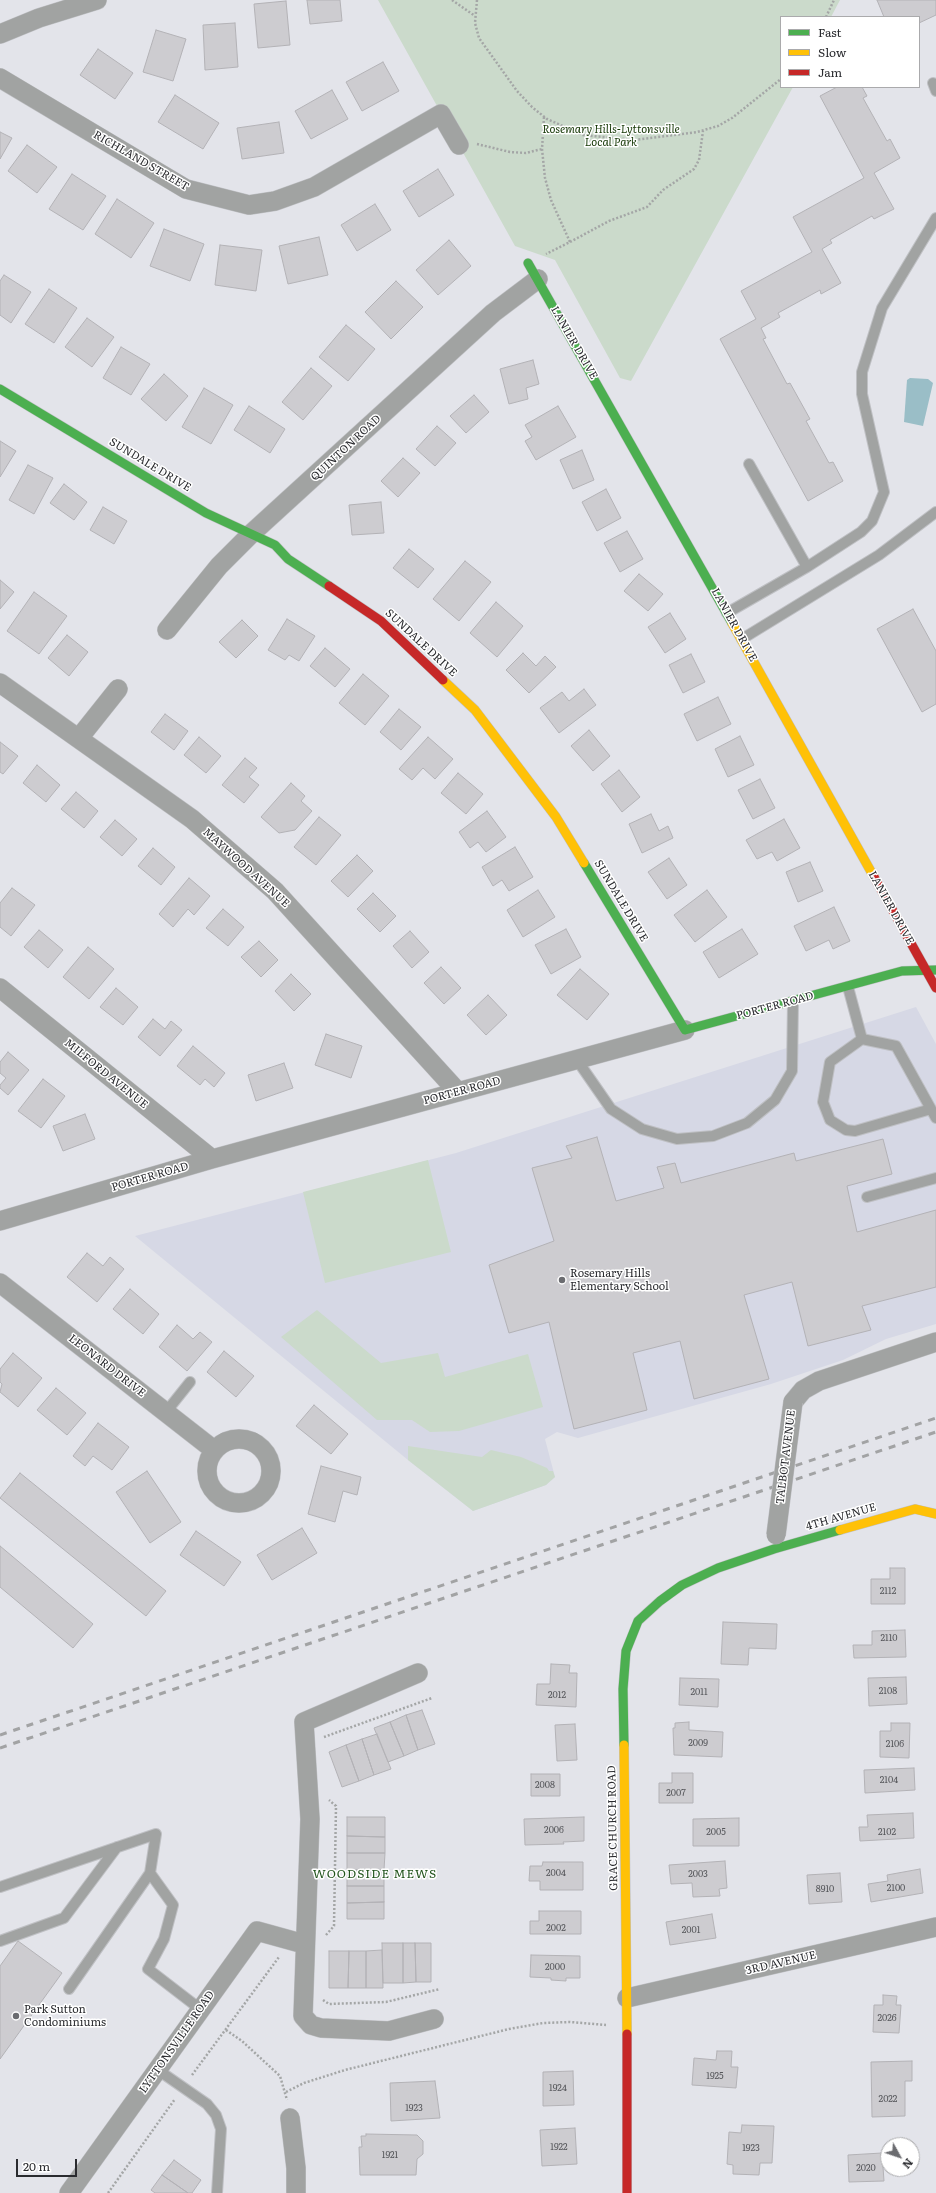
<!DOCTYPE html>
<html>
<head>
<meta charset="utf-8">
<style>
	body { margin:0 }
	#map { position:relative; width:936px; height:2193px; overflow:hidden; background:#e3e4ea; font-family:Literata,serif }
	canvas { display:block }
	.legend { position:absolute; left:780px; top:16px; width:140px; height:72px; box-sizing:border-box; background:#fff; border:1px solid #aaaaac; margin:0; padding:5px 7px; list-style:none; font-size:12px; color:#2a2b2f }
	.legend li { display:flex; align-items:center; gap:8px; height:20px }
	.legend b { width:20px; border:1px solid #aaaaac }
	.north { position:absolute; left:880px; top:2137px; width:40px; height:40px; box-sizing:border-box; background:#fff; border:1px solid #aaaaac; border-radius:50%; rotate:130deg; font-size:11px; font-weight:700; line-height:16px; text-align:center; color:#2a2b2f }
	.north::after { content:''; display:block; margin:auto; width:14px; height:18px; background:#6b6c70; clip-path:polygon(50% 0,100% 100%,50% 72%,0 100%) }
	.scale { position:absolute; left:16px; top:2159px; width:61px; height:18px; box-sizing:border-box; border:2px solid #2a2b2f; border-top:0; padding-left:5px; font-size:12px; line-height:14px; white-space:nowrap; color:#2a2b2f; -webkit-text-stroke:3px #fff; paint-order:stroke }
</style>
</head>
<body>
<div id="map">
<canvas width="936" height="2193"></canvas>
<ul class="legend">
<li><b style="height:5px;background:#4caf50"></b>Fast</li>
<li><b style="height:5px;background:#ffc107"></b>Slow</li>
<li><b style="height:5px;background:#c62828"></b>Jam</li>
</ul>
<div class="north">N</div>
<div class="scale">20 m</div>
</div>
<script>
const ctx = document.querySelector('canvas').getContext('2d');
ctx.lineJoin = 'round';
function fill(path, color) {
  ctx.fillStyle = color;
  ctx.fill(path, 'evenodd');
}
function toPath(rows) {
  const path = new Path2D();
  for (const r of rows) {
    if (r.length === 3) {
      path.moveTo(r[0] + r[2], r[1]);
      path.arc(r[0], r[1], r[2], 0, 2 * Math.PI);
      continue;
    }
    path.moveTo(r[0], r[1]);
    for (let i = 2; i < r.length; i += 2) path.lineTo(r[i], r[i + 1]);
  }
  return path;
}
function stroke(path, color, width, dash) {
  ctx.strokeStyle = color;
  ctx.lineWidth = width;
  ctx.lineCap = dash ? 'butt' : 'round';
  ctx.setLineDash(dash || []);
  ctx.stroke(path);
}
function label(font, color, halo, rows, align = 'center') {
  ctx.font = font + ' Literata,serif';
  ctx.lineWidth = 3;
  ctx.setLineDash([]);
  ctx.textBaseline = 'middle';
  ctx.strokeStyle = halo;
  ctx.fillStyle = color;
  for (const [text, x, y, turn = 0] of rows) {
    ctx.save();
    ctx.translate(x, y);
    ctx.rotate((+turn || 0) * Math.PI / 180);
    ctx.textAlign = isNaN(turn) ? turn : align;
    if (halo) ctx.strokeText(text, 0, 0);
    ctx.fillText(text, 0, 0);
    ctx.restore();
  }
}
fill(toPath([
	[916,1007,936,1044,936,1324,886,1339,843,1360,771,1384,578,1438,557,1432,545,1439,555,1477,546,1485,473,1511,408,1460,135,1236,456,1153]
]), '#d6d8e5');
fill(toPath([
	[378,0,840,0,831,17,781,17,781,87,793,87,631,381,620,378,555,260,515,246],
	[428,1160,451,1252,325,1283,303,1192],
	[317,1310,381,1363,438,1353,445,1377,528,1354,543,1407,459,1431,430,1432,412,1420,377,1420,281,1337],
	[408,1446,482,1457,491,1450,521,1457,547,1468,549,1471,553,1471,555,1477,546,1485,473,1511,408,1460]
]), '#cbdacb');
fill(toPath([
	[910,378,928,379,933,383,923,426,904,422,907,380]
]), '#9abec7');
const building = toPath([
	[307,0,340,0,342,21,310,24,307,0],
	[877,0,936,0,936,15,919,23,919,17,884,17,877,0],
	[286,1,290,45,258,48,254,4,286,1],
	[235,23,238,67,205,70,203,25,235,23],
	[156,30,186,39,173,81,143,72,156,30],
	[98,49,133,73,115,99,80,75,98,49],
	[383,62,399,91,362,111,346,82,383,62],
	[837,87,862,87,867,96,863,98,887,141,890,139,900,158,874,173,894,209,874,219,872,216,830,240,832,243,822,249,841,283,821,294,820,290,778,313,780,317,761,328,766,338,763,339,787,384,790,383,810,419,806,421,829,463,833,462,843,481,808,501,720,339,756,319,741,291,812,252,793,217,864,178,820,96,837,87],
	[332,90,348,119,311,139,295,111,332,90],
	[175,95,219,123,203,149,158,122,175,95],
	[279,122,284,153,242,159,237,128,279,122],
	[0,132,12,138,0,159,0,132],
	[27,145,57,167,37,193,8,171,27,145],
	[438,169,454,195,419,217,403,191,438,169],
	[72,174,106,196,83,230,49,209,72,174],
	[117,199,154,223,131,258,95,234,117,199],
	[375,204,391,230,357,251,341,225,375,204],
	[164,229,204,244,190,281,150,266,164,229],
	[319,237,328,275,288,284,279,246,319,237],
	[449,240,471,266,438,295,416,270,449,240],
	[220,245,262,250,256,291,215,285,220,245],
	[4,275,31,292,11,323,0,315,0,281,4,275],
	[396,281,423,307,391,339,365,312,396,281],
	[49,289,77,308,54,343,25,324,49,289],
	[87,318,114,337,92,367,65,347,87,318],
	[346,325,375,349,348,381,319,357,346,325],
	[121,347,150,364,131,395,103,378,121,347],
	[533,360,539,384,526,388,528,399,509,404,500,369,533,360],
	[311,368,332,386,303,420,282,402,311,368],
	[164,374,188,396,166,421,141,399,164,374],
	[204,388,233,405,211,444,182,427,204,388],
	[474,395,489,412,466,433,450,416,474,395],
	[249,406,285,429,270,453,234,430,249,406],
	[558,406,576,437,536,460,525,441,532,437,525,425,558,406],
	[437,426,456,443,435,466,416,449,437,426],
	[0,441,16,451,0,477,0,441],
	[582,450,594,480,573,489,560,460,582,450],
	[403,458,420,473,398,497,381,481,403,458],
	[28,465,53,478,34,514,9,500,28,465],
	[64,484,87,502,74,520,50,503,64,484],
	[606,489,621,518,597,531,582,502,606,489],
	[381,502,384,533,352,535,349,505,381,502],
	[103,507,127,521,114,544,90,530,103,507],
	[627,531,643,559,620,572,604,543,627,531],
	[409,549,434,569,418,588,393,568,409,549],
	[465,561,491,582,459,621,433,599,465,561],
	[639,574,663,594,648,611,624,591,639,574],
	[0,580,14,592,0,609,0,580],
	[34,592,67,616,39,654,7,631,34,592],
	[496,602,523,626,497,657,470,633,496,602],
	[913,609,936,651,936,704,922,712,877,629,913,609],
	[670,613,686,639,665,653,648,627,670,613],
	[287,619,315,636,299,661,289,655,285,660,268,650,287,619],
	[242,620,258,636,236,658,219,642,242,620],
	[67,635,88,652,69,676,48,658,67,635],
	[325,648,350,669,335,687,310,666,325,648],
	[523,653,536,666,545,656,556,667,529,693,506,670,523,653],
	[691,654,705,682,683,693,669,665,691,654],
	[363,674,389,696,365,725,339,703,363,674],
	[584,689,596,705,559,733,540,708,562,692,569,701,584,689],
	[718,697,731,724,697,741,684,714,718,697],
	[399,709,421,727,401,750,380,732,399,709],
	[165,714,188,731,174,750,151,732,165,714],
	[589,730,610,756,593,771,571,746,589,730],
	[740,736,754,765,728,777,715,749,740,736],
	[199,737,221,756,206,773,184,755,199,737],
	[428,737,453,759,435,779,423,768,412,780,399,769,428,737],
	[0,742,18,756,3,774,0,772,0,742],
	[245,758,257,768,249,777,259,785,244,803,222,785,245,758],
	[37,765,60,785,46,802,23,783,37,765],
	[619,770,640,797,622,812,601,784,619,770],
	[458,773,483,794,466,814,441,793,458,773],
	[760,779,775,808,753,819,738,790,760,779],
	[291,783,305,796,301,801,312,811,295,830,279,833,261,817,291,783],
	[76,792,98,811,84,828,61,809,76,792],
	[487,811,506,837,486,852,478,842,470,848,459,832,487,811],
	[651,814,659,831,668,826,673,838,642,853,629,824,651,814],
	[319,817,341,835,316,865,294,847,319,817],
	[784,819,800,848,777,861,772,852,757,859,746,840,784,819],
	[115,820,137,839,122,856,100,837,115,820],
	[515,847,533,877,509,891,502,880,493,886,482,867,515,847],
	[153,848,175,867,161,885,138,866,153,848],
	[357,855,373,871,348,897,331,881,357,855],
	[669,858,687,885,667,899,648,872,669,858],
	[810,862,823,891,798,902,786,872,810,862],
	[189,878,210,896,194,915,188,909,173,927,159,914,189,878],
	[12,888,35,905,11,936,0,927,0,903,12,888],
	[538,890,555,917,523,937,507,910,538,890],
	[707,890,727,917,695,942,674,915,707,890],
	[373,893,396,916,380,932,357,909,373,893],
	[834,907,850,941,833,949,829,940,806,951,794,926,834,907],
	[223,909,244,927,228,946,206,928,223,909],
	[566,929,581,957,551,974,535,945,566,929],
	[742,929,758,954,719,978,703,952,742,929],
	[39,930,63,950,48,968,24,947,39,930],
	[410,931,429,952,412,968,393,946,410,931],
	[259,941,278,960,261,977,241,957,259,941],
	[88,947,114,969,89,999,63,977,88,947],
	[441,967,461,988,444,1004,424,983,441,967],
	[580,969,609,994,587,1020,557,995,580,969],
	[291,974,311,994,294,1011,275,991,291,974],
	[116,988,138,1007,123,1025,100,1007,116,988],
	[488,995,507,1015,486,1035,467,1015,488,995],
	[153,1019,165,1029,171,1021,182,1030,160,1056,138,1037,153,1019],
	[326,1034,362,1046,351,1078,315,1065,326,1034],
	[193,1046,225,1073,214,1087,205,1079,200,1085,177,1066,193,1046],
	[8,1052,29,1070,8,1095,0,1088,0,1085,6,1078,0,1073,0,1062,8,1052],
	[284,1063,293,1088,256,1101,248,1075,284,1063],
	[43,1079,65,1096,41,1128,18,1111,43,1079],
	[85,1114,95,1139,63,1151,53,1126,85,1114],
	[597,1137,616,1201,664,1188,657,1167,675,1163,681,1183,794,1153,796,1161,883,1139,892,1174,847,1186,857,1232,936,1210,936,1287,862,1306,871,1330,808,1346,792,1282,744,1295,769,1379,694,1399,680,1341,633,1353,647,1410,574,1429,549,1322,509,1333,489,1265,554,1241,532,1168,572,1158,566,1146,597,1137],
	[87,1253,103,1266,110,1257,124,1269,97,1302,67,1277,87,1253],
	[130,1289,159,1314,143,1334,113,1309,130,1289],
	[177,1325,193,1339,200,1332,212,1342,187,1371,159,1347,177,1325],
	[224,1351,254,1376,236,1397,207,1372,224,1351],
	[13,1353,42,1378,18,1407,0,1392,2,1384,0,1382,0,1369,13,1353],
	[56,1388,86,1413,67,1435,37,1410,56,1388],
	[314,1405,348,1434,331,1454,296,1426,314,1405],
	[98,1423,129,1447,112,1470,93,1456,85,1466,73,1456,98,1423],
	[321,1466,361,1477,357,1495,343,1491,335,1522,308,1514,321,1466],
	[147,1471,181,1522,150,1543,116,1492,147,1471],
	[20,1473,166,1591,146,1616,0,1498,20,1473],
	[302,1528,317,1553,272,1580,257,1555,302,1528],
	[196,1531,241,1562,224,1586,180,1555,196,1531],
	[0,1546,93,1624,73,1648,0,1587,0,1546],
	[890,1568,905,1568,905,1604,871,1604,871,1579,890,1579,890,1568],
	[723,1622,777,1624,776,1649,749,1648,748,1665,721,1664,723,1622],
	[905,1630,906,1657,854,1658,853,1645,872,1645,872,1631,905,1630],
	[551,1664,570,1665,569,1673,577,1673,576,1707,536,1705,537,1684,550,1684,551,1664],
	[906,1677,907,1704,869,1706,868,1678,906,1677],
	[680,1678,719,1679,718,1707,679,1705,680,1678],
	[422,1710,435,1744,418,1750,406,1715,422,1710],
	[406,1715,418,1750,404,1756,390,1722,406,1715],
	[390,1722,404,1756,388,1762,374,1728,390,1722],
	[689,1722,689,1730,723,1732,722,1757,674,1755,673,1728,675,1728,675,1723,689,1722],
	[891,1723,910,1723,909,1758,880,1757,880,1731,891,1731,891,1723],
	[575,1724,577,1760,557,1761,555,1725,575,1724],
	[377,1734,391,1769,374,1775,362,1739,377,1734],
	[362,1739,374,1775,359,1781,346,1745,362,1739],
	[346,1745,359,1781,342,1787,329,1752,346,1745],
	[914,1768,915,1790,865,1793,864,1770,914,1768],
	[672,1773,693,1773,693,1803,659,1803,659,1783,672,1783,672,1773],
	[531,1774,560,1774,560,1796,531,1796,531,1774],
	[913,1813,914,1838,860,1841,859,1827,868,1827,867,1815,913,1813],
	[347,1817,385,1817,385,1837,347,1836,347,1817],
	[584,1817,584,1841,563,1842,564,1844,525,1845,524,1819,584,1817],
	[739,1818,739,1846,693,1846,693,1819,739,1818],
	[347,1836,385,1837,385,1853,347,1853,347,1836],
	[347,1853,385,1853,384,1870,347,1870,347,1853],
	[725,1861,727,1888,719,1889,720,1896,693,1897,692,1883,671,1884,669,1865,725,1861],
	[543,1862,583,1862,583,1890,540,1890,540,1881,529,1881,530,1866,542,1866,543,1862],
	[920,1869,923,1893,871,1902,868,1884,888,1881,887,1875,920,1869],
	[347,1870,384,1870,384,1886,347,1886,347,1870],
	[840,1873,842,1902,809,1904,807,1875,840,1873],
	[347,1886,384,1886,384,1902,347,1903,347,1886],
	[384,1902,384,1919,347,1919,347,1903,384,1902],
	[539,1911,581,1911,581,1934,530,1934,530,1921,539,1921,539,1911],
	[712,1914,716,1938,670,1945,666,1922,712,1914],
	[18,1941,62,1973,0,2059,0,1966,18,1941],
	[382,1943,403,1943,403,1983,383,1983,382,1943],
	[403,1943,415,1943,416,1982,403,1983,403,1943],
	[415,1943,431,1943,431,1982,416,1982,415,1943],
	[382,1950,383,1988,366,1988,366,1951,382,1950],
	[329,1951,349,1951,348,1988,329,1988,329,1951],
	[349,1951,366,1951,366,1988,348,1988,349,1951],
	[531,1955,580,1956,580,1978,566,1978,566,1981,551,1980,551,1978,530,1977,531,1955],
	[883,1995,897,1996,896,2005,901,2005,899,2033,873,2032,874,2005,883,2005,883,1995],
	[717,2051,732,2051,731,2067,738,2067,736,2088,692,2085,694,2058,716,2060,717,2051],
	[912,2061,912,2081,905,2081,905,2116,872,2117,871,2062,912,2061],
	[573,2071,574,2105,543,2106,543,2072,573,2071],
	[435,2081,440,2118,391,2121,390,2083,435,2081],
	[742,2125,774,2126,772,2163,760,2163,759,2175,733,2174,733,2165,727,2164,729,2132,741,2133,742,2125],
	[575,2128,577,2164,542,2166,540,2130,575,2128],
	[366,2134,417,2135,423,2141,423,2154,417,2159,416,2175,360,2175,359,2147,362,2147,361,2136,366,2136,366,2134],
	[882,2153,884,2181,849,2182,848,2155,882,2153],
	[174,2160,201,2180,192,2193,188,2193,162,2175,174,2160],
	[162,2175,188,2193,155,2193,151,2190,162,2175]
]);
fill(building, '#cdccd0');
stroke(building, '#b3b2b6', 1);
const lane = toPath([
	[933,83,936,91],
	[749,464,807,567],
	[727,613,807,567,861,532,872,521,884,492,862,394,862,372,882,308,936,218],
	[742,639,879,555,936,512],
	[848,987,862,1039,830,1062,823,1102,830,1120,846,1130,855,1131,931,1109,896,1046,862,1039],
	[577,1060,611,1109,642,1129,677,1139,713,1136,747,1123,775,1100,792,1071,793,1001],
	[931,1109,936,1118],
	[867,1197,936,1178],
	[166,1412,190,1382],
	[0,1887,156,1834,150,1873,173,1905,164,1939,148,1969,200,2009],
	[0,1941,64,1918,117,1847],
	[69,1989,150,1873],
	[158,2070,207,2104,216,2115,221,2129,217,2193]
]);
const street = toPath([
	[0,34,39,18,97,0],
	[0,78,186,189,249,205,275,201,314,187,441,114,459,145],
	[167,630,219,566,252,533,493,313,538,279],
	[0,683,192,819,275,891,458,1092],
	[79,738,118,689],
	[0,988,212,1159],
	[0,1221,212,1159,685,1030],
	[0,1283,214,1450],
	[793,1402,803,1390,819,1381,936,1342],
	[239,1471,32],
	[418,1673,304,1722,310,1819,303,2016,311,2025,321,2028,389,2031,434,2019],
	[627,1998,936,1927],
	[290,2118,296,2168,296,2193],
	[69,2193,257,1931,304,1944]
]);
const fast = toPath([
	[528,263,732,623],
	[0,389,206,513,275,545,288,559,329,586],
	[584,863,685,1030,902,971,936,970],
	[624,1745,623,1689,626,1651,638,1621,660,1601,682,1585,718,1568,774,1549,840,1530]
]);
const slow = toPath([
	[732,623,874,877],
	[443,680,475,710,556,817,584,863],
	[840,1530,915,1509,936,1514],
	[624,1745,627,2034]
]);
const jam = toPath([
	[329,586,381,621,443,680],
	[874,877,936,988],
	[627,2034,627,2193]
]);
stroke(lane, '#bfc0c4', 12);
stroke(street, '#bfc0c4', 20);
stroke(fast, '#bfc0c4', 10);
stroke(slow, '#bfc0c4', 10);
stroke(jam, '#bfc0c4', 10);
stroke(toPath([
	[452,0,475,16],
	[477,0,475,23,479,38,517,91,532,107,547,119,583,135,634,140,697,132,718,126,732,118,781,79],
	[826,17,834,0],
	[544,117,542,149,545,178,551,200,570,242,546,254],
	[477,144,510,152,526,153,542,149],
	[570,242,609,221,647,207,663,190,694,169,699,160,703,131],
	[324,1737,432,1698],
	[326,1935,334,1926,336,1806,329,1800],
	[323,2000,329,2004,386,2002,440,1989],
	[226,2030,242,2041,280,2076,287,2100],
	[192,2075,279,1957],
	[286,2092,304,2083,345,2070,509,2029,543,2023,570,2022,606,2025],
	[108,2193,175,2099]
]), '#a4a6a6', 2.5, [2, 2]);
stroke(lane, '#a1a3a2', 10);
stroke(street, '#a1a3a2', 19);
stroke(fast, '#4caf50', 9);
stroke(slow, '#ffc107', 9);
stroke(jam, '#c62828', 9);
stroke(toPath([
	[0,1735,936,1418],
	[0,1748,936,1432]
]), '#a2a3a4', 3, [7, 7]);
const streetBridge = toPath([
	[776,1535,793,1402]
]);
stroke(streetBridge, '#bfc0c4', 20, []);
stroke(streetBridge, '#a1a3a2', 19);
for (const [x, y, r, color] of [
	[562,1280,4,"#6b6c70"],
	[16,2016,4,"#6b6c70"]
]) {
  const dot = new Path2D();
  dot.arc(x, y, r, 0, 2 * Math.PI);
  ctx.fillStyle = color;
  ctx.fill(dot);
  stroke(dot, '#fff', 1.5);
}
label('9px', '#55565a', null, [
	["2112",888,1591],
	["2110",889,1638],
	["2108",888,1691],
	["2011",699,1692],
	["2012",557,1695],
	["2009",698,1743],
	["2106",895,1744],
	["2104",889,1780],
	["2008",545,1785],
	["2007",676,1793],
	["2006",554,1830],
	["2005",716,1832],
	["2102",887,1832],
	["2004",556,1873],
	["2003",698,1874],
	["2100",896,1888],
	["8910",825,1889],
	["2002",556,1928],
	["2001",691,1930],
	["2000",555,1967],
	["2026",887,2018],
	["1925",715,2076],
	["1924",558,2088],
	["2022",888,2099],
	["1923",414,2108],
	["1922",559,2147],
	["1923",751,2148],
	["1921",390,2155],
	["2020",866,2168]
]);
label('italic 11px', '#123502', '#fff', [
	["Rosemary Hills-Lyttonsville",611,130],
	["Local Park",611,143]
]);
label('11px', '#2a2b2f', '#fff', [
	["RICHLAND STREET",141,161,30],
	["LANIER DRIVE",574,343,60],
	["QUINTON ROAD",346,448,-43],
	["SUNDALE DRIVE",150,465,31],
	["LANIER DRIVE",734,625,61],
	["SUNDALE DRIVE",421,643,43],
	["MAYWOOD AVENUE",246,868,42],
	["SUNDALE DRIVE",621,901,59],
	["LANIER DRIVE",891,908,61],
	["PORTER ROAD",775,1006,-15],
	["MILFORD AVENUE",106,1074,39],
	["PORTER ROAD",462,1091,-15],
	["PORTER ROAD",150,1177,-16],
	["LEONARD DRIVE",107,1366,38],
	["TALBOT AVENUE",786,1457,-83],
	["4TH AVENUE",841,1517,-16],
	["GRACE CHURCH ROAD",613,1828,-91],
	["3RD AVENUE",781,1963,-13],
	["LYTTONSVILLE ROAD",177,2042,-55]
]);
label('11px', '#2a2b2f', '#fff', [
	["Rosemary Hills",570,1274],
	["Elementary School",570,1287],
	["Park Sutton",24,2010],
	["Condominiums",24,2023]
], 'left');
ctx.letterSpacing = '1px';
label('12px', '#21531c', '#fff', [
	["WOODSIDE MEWS",375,1874]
]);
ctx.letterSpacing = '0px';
</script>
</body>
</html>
